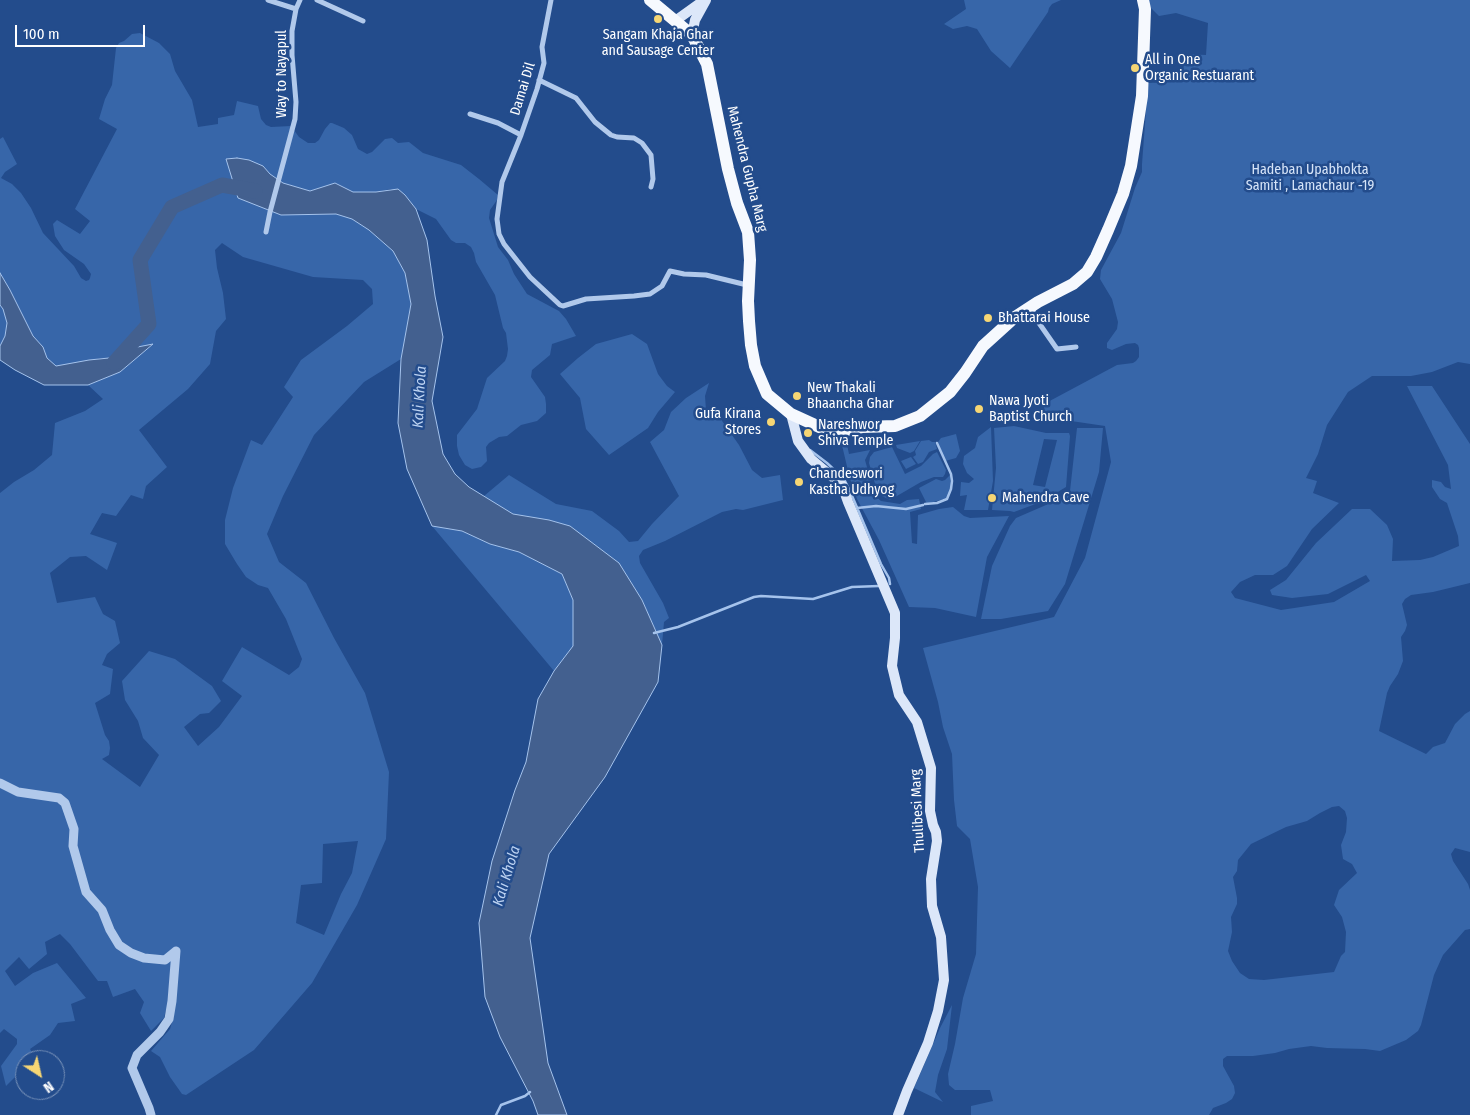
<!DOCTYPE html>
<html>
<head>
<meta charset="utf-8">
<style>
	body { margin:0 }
	#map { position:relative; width:1470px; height:1115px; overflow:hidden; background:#234c8c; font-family:"Fira Sans Condensed",sans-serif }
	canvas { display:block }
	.north { position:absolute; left:15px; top:1050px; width:50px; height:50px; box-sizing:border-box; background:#234c8c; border:1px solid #7b94ba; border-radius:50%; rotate:145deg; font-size:14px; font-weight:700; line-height:20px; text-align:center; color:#fff }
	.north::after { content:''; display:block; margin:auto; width:18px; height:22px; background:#f6d674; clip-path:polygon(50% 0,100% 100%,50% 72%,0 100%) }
	.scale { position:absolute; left:15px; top:25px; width:130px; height:22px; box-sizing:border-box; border:2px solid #fff; border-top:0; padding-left:6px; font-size:15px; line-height:18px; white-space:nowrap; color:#fff; -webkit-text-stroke:4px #234c8c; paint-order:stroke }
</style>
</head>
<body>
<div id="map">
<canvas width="1470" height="1115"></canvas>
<div class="north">N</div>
<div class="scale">100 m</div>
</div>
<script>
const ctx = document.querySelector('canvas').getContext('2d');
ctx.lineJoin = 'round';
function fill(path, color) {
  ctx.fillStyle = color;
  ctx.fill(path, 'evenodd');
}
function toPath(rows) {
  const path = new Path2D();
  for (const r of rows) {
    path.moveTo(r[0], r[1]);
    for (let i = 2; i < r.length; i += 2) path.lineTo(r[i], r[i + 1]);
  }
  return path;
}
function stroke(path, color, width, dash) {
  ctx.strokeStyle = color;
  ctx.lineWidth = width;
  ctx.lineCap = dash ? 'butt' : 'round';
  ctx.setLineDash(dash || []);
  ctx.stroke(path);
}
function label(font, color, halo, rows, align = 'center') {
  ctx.font = font + ' "Fira Sans Condensed",sans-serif';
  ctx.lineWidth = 5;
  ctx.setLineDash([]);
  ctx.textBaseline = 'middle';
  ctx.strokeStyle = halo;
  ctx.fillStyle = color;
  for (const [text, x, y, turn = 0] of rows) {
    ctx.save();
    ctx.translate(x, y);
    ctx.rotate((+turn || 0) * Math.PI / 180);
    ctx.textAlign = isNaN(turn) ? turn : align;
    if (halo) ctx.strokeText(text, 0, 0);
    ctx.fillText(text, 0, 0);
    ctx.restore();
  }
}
fill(toPath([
	[964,0,1061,0,1052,4,1049,8,1048,12,1010,68,991,51,977,29,967,26,953,29,944,24,966,9],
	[1147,0,1470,0,1470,364,1458,362,1432,372,1411,376,1372,376,1348,392,1327,425,1318,454,1306,478,1317,481,1313,493,1339,503,1312,529,1287,566,1273,575,1255,575,1240,582,1231,592,1235,598,1281,610,1334,602,1370,581,1366,575,1328,594,1292,598,1272,595,1270,590,1286,580,1316,543,1352,509,1370,509,1387,525,1393,539,1392,561,1420,560,1433,557,1459,546,1458,536,1447,503,1440,499,1432,487,1432,480,1441,482,1445,487,1451,489,1448,465,1407,386,1432,386,1470,444,1470,583,1433,592,1411,595,1405,599,1402,604,1407,625,1405,631,1401,637,1403,661,1398,674,1390,686,1387,693,1379,731,1426,754,1433,747,1445,743,1455,724,1465,714,1470,711,1470,852,1455,848,1451,854,1453,861,1468,884,1470,890,1470,929,1465,930,1443,955,1434,975,1421,1025,1418,1031,1406,1040,1380,1051,1365,1049,1327,1048,1311,1046,1289,1049,1275,1053,1253,1056,1227,1056,1223,1059,1223,1066,1234,1086,1235,1093,1232,1099,1226,1103,1213,1108,1209,1115,971,1115,971,1106,993,1101,990,1090,955,1090,949,1085,948,1074,955,1044,963,998,976,954,978,887,970,839,957,826,954,800,952,754,943,727,938,702,923,648,1054,617,1085,558,1111,462,1105,426,1044,417,1044,404,1117,365,1133,363,1136,361,1139,357,1139,348,1138,345,1135,343,1126,344,1112,350,1107,348,1107,343,1117,329,1118,322,1112,299,1100,279,1101,270,1121,233,1135,188,1142,172,1142,164,1148,83,1182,81,1185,54,1206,55,1208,23,1176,13,1159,16,1151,8],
	[1339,806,1345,811,1347,818,1346,832,1341,845,1343,859,1352,864,1357,873,1339,890,1334,905,1342,917,1346,932,1345,952,1341,956,1334,972,1264,980,1249,979,1240,973,1232,961,1228,951,1232,932,1231,917,1237,904,1237,898,1233,877,1237,871,1238,860,1251,844,1286,827,1307,821,1320,813,1332,807],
	[140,33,159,43,170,54,175,71,192,100,198,127,218,124,218,118,234,115,237,101,258,106,261,119,266,125,271,127,291,126,299,137,308,143,315,143,319,140,325,129,330,123,332,123,344,128,352,135,358,149,367,154,372,152,385,139,392,138,398,143,409,142,423,153,461,165,479,179,498,195,497,200,490,210,489,218,498,247,508,260,514,274,527,294,559,311,566,319,576,336,552,344,550,355,532,370,531,377,545,397,546,404,546,413,537,421,521,425,507,436,499,437,489,443,486,447,487,461,481,467,472,469,465,465,459,455,457,446,457,435,477,409,487,378,505,361,507,356,508,349,506,333,503,328,495,295,476,262,474,253,471,247,465,243,456,243,451,240,436,219,416,209,405,195,391,189,376,192,353,192,335,183,310,191,283,183,270,174,263,166,260,206,281,215,336,214,352,219,369,230,393,251,405,273,411,304,401,359,364,382,314,435,283,496,267,534,279,562,306,583,334,638,365,693,389,772,386,839,357,905,312,983,254,1050,186,1095,182,1094,170,1077,160,1057,151,1051,170,1029,174,1015,166,1010,164,1018,151,1031,140,1013,144,1002,135,989,113,997,107,981,98,981,70,944,60,934,45,942,47,954,29,969,19,957,5,971,15,986,33,973,57,963,86,998,71,1004,75,1021,58,1023,50,1035,30,1049,35,1057,32,1060,25,1060,25,1067,6,1086,1,1066,17,1044,17,1039,4,1029,0,1033,0,493,14,482,34,470,52,455,55,423,85,411,103,399,88,385,120,372,152,345,122,350,109,358,102,358,61,366,56,366,47,358,43,347,33,336,10,290,0,273,0,139,3,137,17,164,5,172,1,178,12,184,21,193,31,208,43,233,74,266,81,278,86,281,89,280,90,278,91,274,84,264,64,250,55,236,53,224,57,220,80,234,90,221,75,209,117,129,99,119,105,99,112,85,116,48,119,43,124,41,132,34],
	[222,243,243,257,313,277,363,280,372,289,373,304,347,326,301,360,284,387,293,397,262,445,251,440,233,488,225,520,225,544,237,564,246,577,258,585,268,588,286,619,302,659,299,667,289,675,242,647,222,681,242,696,219,727,198,746,184,727,200,714,209,713,221,701,212,686,175,659,149,651,122,681,125,700,138,721,143,738,159,755,140,787,102,759,109,755,110,748,109,741,105,735,95,703,110,694,113,669,102,665,107,654,120,643,115,621,103,614,95,597,57,603,50,573,70,557,86,556,107,570,117,543,90,534,102,513,116,516,131,495,143,499,146,486,167,467,139,430,188,389,210,364,216,331,226,319,223,293,217,268,215,250],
	[358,841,352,873,341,894,324,935,296,923,301,885,322,883,323,844],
	[0,305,3,309,7,323,5,336,0,346],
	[632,334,647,344,658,374,667,386,675,392,658,412,648,428,609,455,586,429,580,398,560,374,578,358,596,344],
	[709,383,705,396,706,410,720,418,739,445,752,470,762,478,780,475,783,500,743,510,736,509,722,512,665,541,643,550,639,556,640,563,663,603,669,618,664,622,662,645,642,600,570,526,549,520,513,515,484,496,509,475,556,504,592,511,619,531,629,542,638,541,652,524,679,496,650,442,664,430,671,412,686,398],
	[1014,426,1046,433,1069,433,1070,436,1066,487,1041,502,1014,512,1010,511,992,510,996,468,994,428],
	[1044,439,1057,440,1045,487,1033,485],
	[991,427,993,481,988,510,964,510,967,495,960,496,961,482,969,483,974,479,967,473,963,464,964,456,975,448,978,437],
	[1077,428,1103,428,1099,472,1065,584,1048,611,1001,619,981,619,992,566,1010,526,1016,518,1046,505,1070,491],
	[956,434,960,451,956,458,945,461,938,442,941,438],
	[846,440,849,454,870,450,865,460,875,496,881,501,900,504,907,500,919,499,921,509,910,512,912,543,917,544,918,515,939,509,953,507,964,516,970,518,1009,516,987,557,976,617,935,608,909,607,879,540,857,499,850,479,841,441],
	[929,440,932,442,935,442,937,449,929,452,923,462,918,464,913,457,916,455,915,451,921,441],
	[920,441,914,451,910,453,897,448,896,445],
	[892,447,905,474,921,466,933,454,937,452,946,470,945,474,943,477,934,477,921,482,890,500,878,494,869,463,870,457,874,452],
	[911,457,916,464,906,469,901,461],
	[950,475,951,489,947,498,927,504,919,488,936,479,942,481,945,480],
	[432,526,462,531,490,544,519,552,562,574,573,600,573,646,554,671],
	[952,1005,947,1049,938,1075,935,1092,943,1102,914,1088,940,1028]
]), '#3766a9');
const water = toPath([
	[237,158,249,160,263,166,270,174,283,183,310,191,335,183,353,192,376,192,398,189,405,195,416,209,427,240,435,296,443,337,432,401,443,454,455,474,469,487,513,514,549,520,570,526,619,563,642,600,662,645,658,682,605,777,549,854,530,938,548,1063,567,1115,538,1115,533,1101,500,1037,485,997,479,923,492,861,515,790,526,762,538,699,554,671,573,646,573,600,562,574,519,552,490,544,462,531,432,526,407,469,398,423,401,359,411,304,405,273,393,251,369,230,352,219,336,214,281,215,238,198,226,159,237,158],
	[0,273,10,290,33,336,43,347,47,358,56,366,89,360,109,358,122,350,153,344,120,372,88,385,44,385,15,370,0,360,0,346,5,336,7,323,3,309,0,305,0,273]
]);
fill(water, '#43608f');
stroke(water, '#a5c3ec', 1);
stroke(toPath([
	[810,450,827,463,844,479,850,491,881,564,889,578,890,584],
	[925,504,937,503,947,499,951,489,952,481,951,474,937,443],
	[857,508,876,506,906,509,923,505],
	[654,633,678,627,754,597,761,596,813,599,852,587,879,586],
	[496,1115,501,1105,525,1096,530,1092]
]), '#a5c3ec', 2.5);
stroke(toPath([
	[114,363,149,324,140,260,172,207,222,185,255,191]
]), '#43608f', 15);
stroke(toPath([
	[268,0,296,9],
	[317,0,363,21],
	[551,0,542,47,544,63,537,89,521,135,502,182,497,219,499,234,504,244,530,277,560,305,563,306,586,299,634,296,650,294,662,286,670,271,684,274,706,275,747,285],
	[539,80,576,98,595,122,611,135,617,137,634,138,642,143,651,155,653,179,651,187],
	[470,114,498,123,521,135],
	[266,232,270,212,295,119,296,102,292,55,292,31,296,9,300,0],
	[1035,307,1032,313,1057,349,1076,347]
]), '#b1c9eb', 5);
stroke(toPath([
	[0,783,18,792,59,798,65,803,74,829,73,846,86,892,102,910,110,930,119,945,131,953,144,958,165,960,176,951],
	[151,1115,149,1108,132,1068,137,1055,160,1032,169,1019,172,1001,176,951]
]), '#b1c9eb', 9);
stroke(toPath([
	[675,21,703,1],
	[692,35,695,20,706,0],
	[791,414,798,441,811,459,842,485,848,502,895,613,895,638,892,666,899,695,917,722,931,768,930,811,933,825,936,832,937,841,931,879,932,906,941,937,944,980,938,1011,928,1043,907,1091,898,1115]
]), '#dce7f9', 10);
stroke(toPath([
	[650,0,692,35,707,64,728,169,737,203,748,232,750,260,748,301,749,321,751,345,755,366,767,394,791,414,826,430,846,430,862,427,895,426,920,416,950,392,965,373,983,346,1015,317,1038,302,1073,284,1087,272,1096,257,1108,230,1123,194,1131,166,1142,96,1145,9,1143,0]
]), '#f6f9fe', 12);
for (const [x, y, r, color] of [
	[658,19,5,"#f6d674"],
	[1135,68,5,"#f6d674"],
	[988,318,5,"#f6d674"],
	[797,396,5,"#f6d674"],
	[979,409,5,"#f6d674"],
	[771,422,5,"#f6d674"],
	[808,433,5,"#f6d674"],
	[799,482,5,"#f6d674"],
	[992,498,5,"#f6d674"]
]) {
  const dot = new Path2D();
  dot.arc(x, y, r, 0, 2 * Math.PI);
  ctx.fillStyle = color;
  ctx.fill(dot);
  stroke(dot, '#234c8c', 2);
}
label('14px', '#fff', '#234c8c', [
	["Sangam Khaja Ghar",658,35,"center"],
	["and Sausage Center",658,51,"center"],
	["All in One",1145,60],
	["Organic Restuarant",1145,76],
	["Bhattarai House",998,318],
	["New Thakali",807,388],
	["Bhaancha Ghar",807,404],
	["Nawa Jyoti",989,401],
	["Baptist Church",989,417],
	["Gufa Kirana",761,414,"right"],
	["Stores",761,430,"right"],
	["Nareshwor",818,425],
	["Shiva Temple",818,441],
	["Chandeswori",809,474],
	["Kastha Udhyog",809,490],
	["Mahendra Cave",1002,498]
], 'left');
label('14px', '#fff', '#234c8c', [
	["Way to Nayapul",282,74,-90],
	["Damai Dil",523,89,-73],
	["Mahendra Gupha Marg",747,169,76],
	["Thulibesi Marg",918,811,-93]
]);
label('14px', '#d6e4f8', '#234c8c', [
	["Hadeban Upabhokta",1310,170],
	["Samiti , Lamachaur -19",1310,186]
]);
label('italic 15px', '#bdd3f2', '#234c8c', [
	["Kali Khola",420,397,-87],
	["Kali Khola",507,876,-73]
]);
</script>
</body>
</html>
